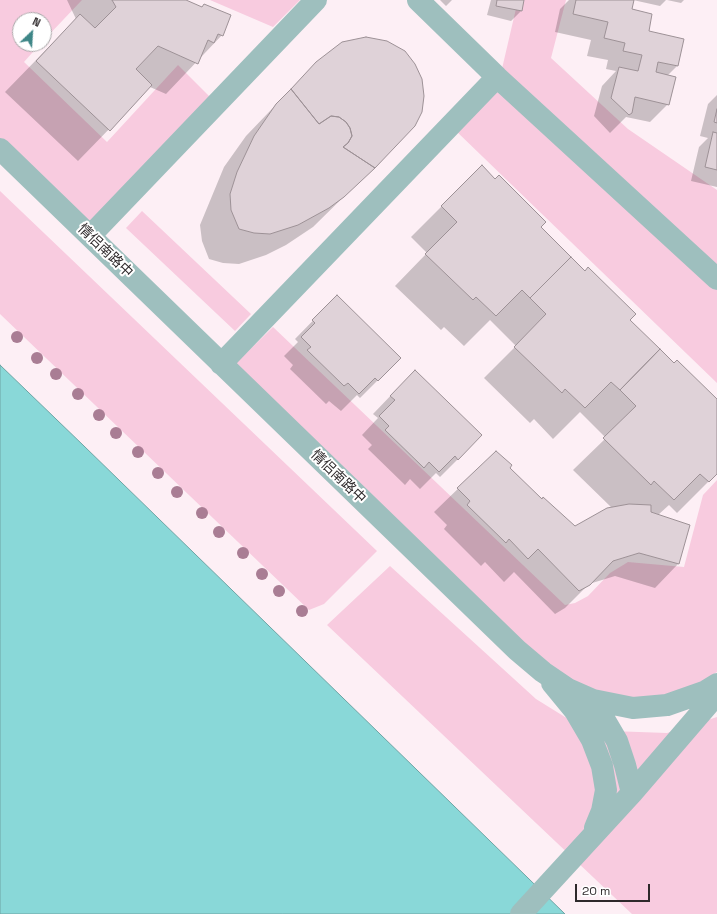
<!DOCTYPE html>
<html>
<head>
<meta charset="utf-8">
<style>
	body { margin:0 }
	#map { position:relative; width:717px; height:914px; overflow:hidden; background:#fdeff5; font-family:"Space Grotesk",sans-serif }
	canvas { display:block }
	.north { position:absolute; left:12px; top:12px; width:40px; height:40px; box-sizing:border-box; background:#fff; border:1px solid #aba9aa; border-radius:50%; rotate:25deg; font-size:11px; font-weight:700; line-height:16px; text-align:center; color:#2e292b }
	.north::after { content:''; display:block; margin:auto; width:14px; height:18px; background:#3e8687; clip-path:polygon(50% 0,100% 100%,50% 72%,0 100%) }
	.scale { position:absolute; left:575px; top:884px; width:75px; height:18px; box-sizing:border-box; border:2px solid #2e292b; border-top:0; padding-left:5px; font-size:12px; line-height:14px; white-space:nowrap; color:#2e292b; -webkit-text-stroke:3px #fff; paint-order:stroke }
</style>
</head>
<body>
<div id="map">
<canvas width="717" height="914"></canvas>
<div class="north">N</div>
<div class="scale">20 m</div>
</div>
<script>
const ctx = document.querySelector('canvas').getContext('2d');
ctx.lineJoin = 'round';
function fill(path, color) {
  ctx.fillStyle = color;
  ctx.fill(path, 'evenodd');
}
function toPath(rows) {
  const path = new Path2D();
  for (const r of rows) {
    path.moveTo(r[0], r[1]);
    for (let i = 2; i < r.length; i += 2) path.lineTo(r[i], r[i + 1]);
  }
  return path;
}
function stroke(path, color, width, dash) {
  ctx.strokeStyle = color;
  ctx.lineWidth = width;
  ctx.lineCap = dash ? 'butt' : 'round';
  ctx.setLineDash(dash || []);
  ctx.stroke(path);
}
function label(font, color, halo, rows, align = 'center') {
  ctx.font = font + ' "Space Grotesk","Noto Sans SC",sans-serif';
  ctx.lineWidth = 4;
  ctx.setLineDash([]);
  ctx.textBaseline = 'middle';
  ctx.strokeStyle = halo;
  ctx.fillStyle = color;
  for (const [text, x, y, turn = 0] of rows) {
    ctx.save();
    ctx.translate(x, y);
    ctx.rotate((+turn || 0) * Math.PI / 180);
    ctx.textAlign = isNaN(turn) ? turn : align;
    if (halo) ctx.strokeText(text, 0, 0);
    ctx.fillText(text, 0, 0);
    ctx.restore();
  }
}
fill(toPath([
	[0,0,82,0,44,40,44,20,20,20,20,44,40,44,24,62,107,142,178,65,211,98,88,225,0,139],
	[210,0,300,0,273,27],
	[518,0,566,0,551,58,628,129,717,190,717,270,501,73],
	[495,89,717,290,717,383,454,129],
	[0,191,377,551,324,604,309,610,0,314],
	[142,211,251,314,235,331,126,228],
	[273,327,565,605,575,603,588,596,610,573,628,562,684,567,703,495,717,480,717,672,697,685,668,695,635,698,597,692,577,684,526,648,235,364],
	[390,566,536,699,565,717,611,731,667,733,717,717,717,914,632,914,327,625]
]), '#f8cbdf');
const water = toPath([
	[0,365,84,446,565,914,0,914,0,365]
]);
fill(water, '#89d8d8');
stroke(water, '#6ea4a4', 1);
fill(toPath([
	[67,0,184,0,201,8,204,5,222,35,166,94,150,87,78,161,5,92,76,19],
	[440,0,452,0,446,6],
	[491,0,523,0,521,11,511,21,487,15],
	[569,0,633,0,631,10,648,32,683,40,677,66,667,76,668,104,650,122,626,117,610,133,594,116,602,86,616,71,606,69,608,60,587,56,591,40,555,32,560,9],
	[633,0,666,0,660,6],
	[667,0,684,0,681,3],
	[316,63,374,167,313,227,286,245,266,255,239,264,223,263,209,259,202,241,200,225,224,167,246,136],
	[717,95,717,187,691,181,699,147,708,138,700,136,708,104],
	[482,166,629,320,674,364,717,400,717,473,677,513,669,505,658,515,689,525,678,564,655,588,615,576,589,584,565,608,555,614,514,572,504,582,485,562,481,566,444,529,447,525,434,512,496,452,509,468,542,500,575,527,612,508,573,470,606,438,580,412,553,439,534,419,530,423,484,378,516,346,490,320,464,346,444,327,441,330,395,286,427,253,411,237],
	[337,296,378,380,360,398,357,395,341,411,329,401,326,404,290,369,293,365,284,356,298,342,295,339],
	[397,389,458,459,440,477,436,473,420,489,410,479,405,485,368,449,372,445,362,435,378,418,373,414]
]), '#0003');
const building = toPath([
	[112,0,186,0,202,7,204,4,231,15,223,36,218,34,214,43,208,40,198,64,158,46,136,69,152,85,110,131,36,61,80,14,95,28,116,7,112,0],
	[497,0,524,0,522,11,496,6,497,0],
	[576,0,634,0,632,9,652,14,649,31,684,39,678,66,658,62,656,72,676,77,669,105,635,97,632,113,629,115,611,98,619,67,638,71,642,55,623,51,625,43,604,38,608,22,573,14,576,0],
	[366,37,387,41,405,51,415,64,422,79,424,96,422,112,415,126,375,168,343,147,348,143,352,136,350,128,346,122,339,117,331,116,319,124,291,89,316,62,342,42,366,37],
	[291,89,319,124,331,116,339,117,346,122,350,128,352,136,348,143,343,147,375,168,344,197,329,208,298,225,270,234,254,233,239,229,231,210,230,194,237,172,254,136,276,104,291,89],
	[717,109,717,123,714,122,717,109],
	[713,132,717,133,717,170,705,167,713,132],
	[482,165,495,179,499,175,546,222,541,227,571,257,530,298,522,290,496,316,476,297,473,300,425,254,457,222,441,206,482,165],
	[571,257,585,271,588,267,636,314,630,320,660,349,620,390,611,382,585,408,565,389,562,393,514,347,546,314,530,298,571,257],
	[337,295,401,358,378,381,375,378,359,394,348,383,344,386,307,350,311,347,301,337,315,323,312,320,337,295],
	[660,349,674,363,677,360,717,399,717,474,709,482,700,474,674,500,654,481,651,485,603,438,636,406,620,390,660,349],
	[415,370,482,435,458,460,455,456,439,472,429,462,424,468,385,430,389,426,379,416,395,400,390,396,415,370],
	[496,451,512,465,510,468,542,499,543,497,575,526,607,508,629,504,651,505,651,512,690,525,679,564,639,553,613,561,590,585,579,591,538,549,528,559,509,539,506,543,467,505,470,501,457,488,496,451]
]);
fill(building, '#dfd2d8');
stroke(building, '#9d9196', 1);
stroke(toPath([
	[418,0,497,77,717,279],
	[0,149,517,650,543,672,568,689,593,700,633,708,667,705,704,692,717,684],
	[90,236,316,0],
	[221,364,497,77],
	[552,683,575,711,592,740,602,766,606,790,602,811,595,828],
	[593,700,617,741,625,765,632,793],
	[521,914,632,793,717,694]
]), '#9ebfbe', 22);
ctx.fillStyle = '#a97d94';
for (const [x, y] of [
	[17,337],
	[37,358],
	[56,374],
	[78,394],
	[99,415],
	[116,433],
	[138,452],
	[158,473],
	[177,492],
	[202,513],
	[219,532],
	[243,553],
	[262,574],
	[279,591],
	[302,611]
]) {
  ctx.beginPath();
  ctx.arc(x, y, 6, 0, 2 * Math.PI);
  ctx.fill();
}
label('14px', '#2e292b', '#fff', [
	["情侣南路中",105,251,44],
	["情侣南路中",338,477,44]
]);
</script>
</body>
</html>
